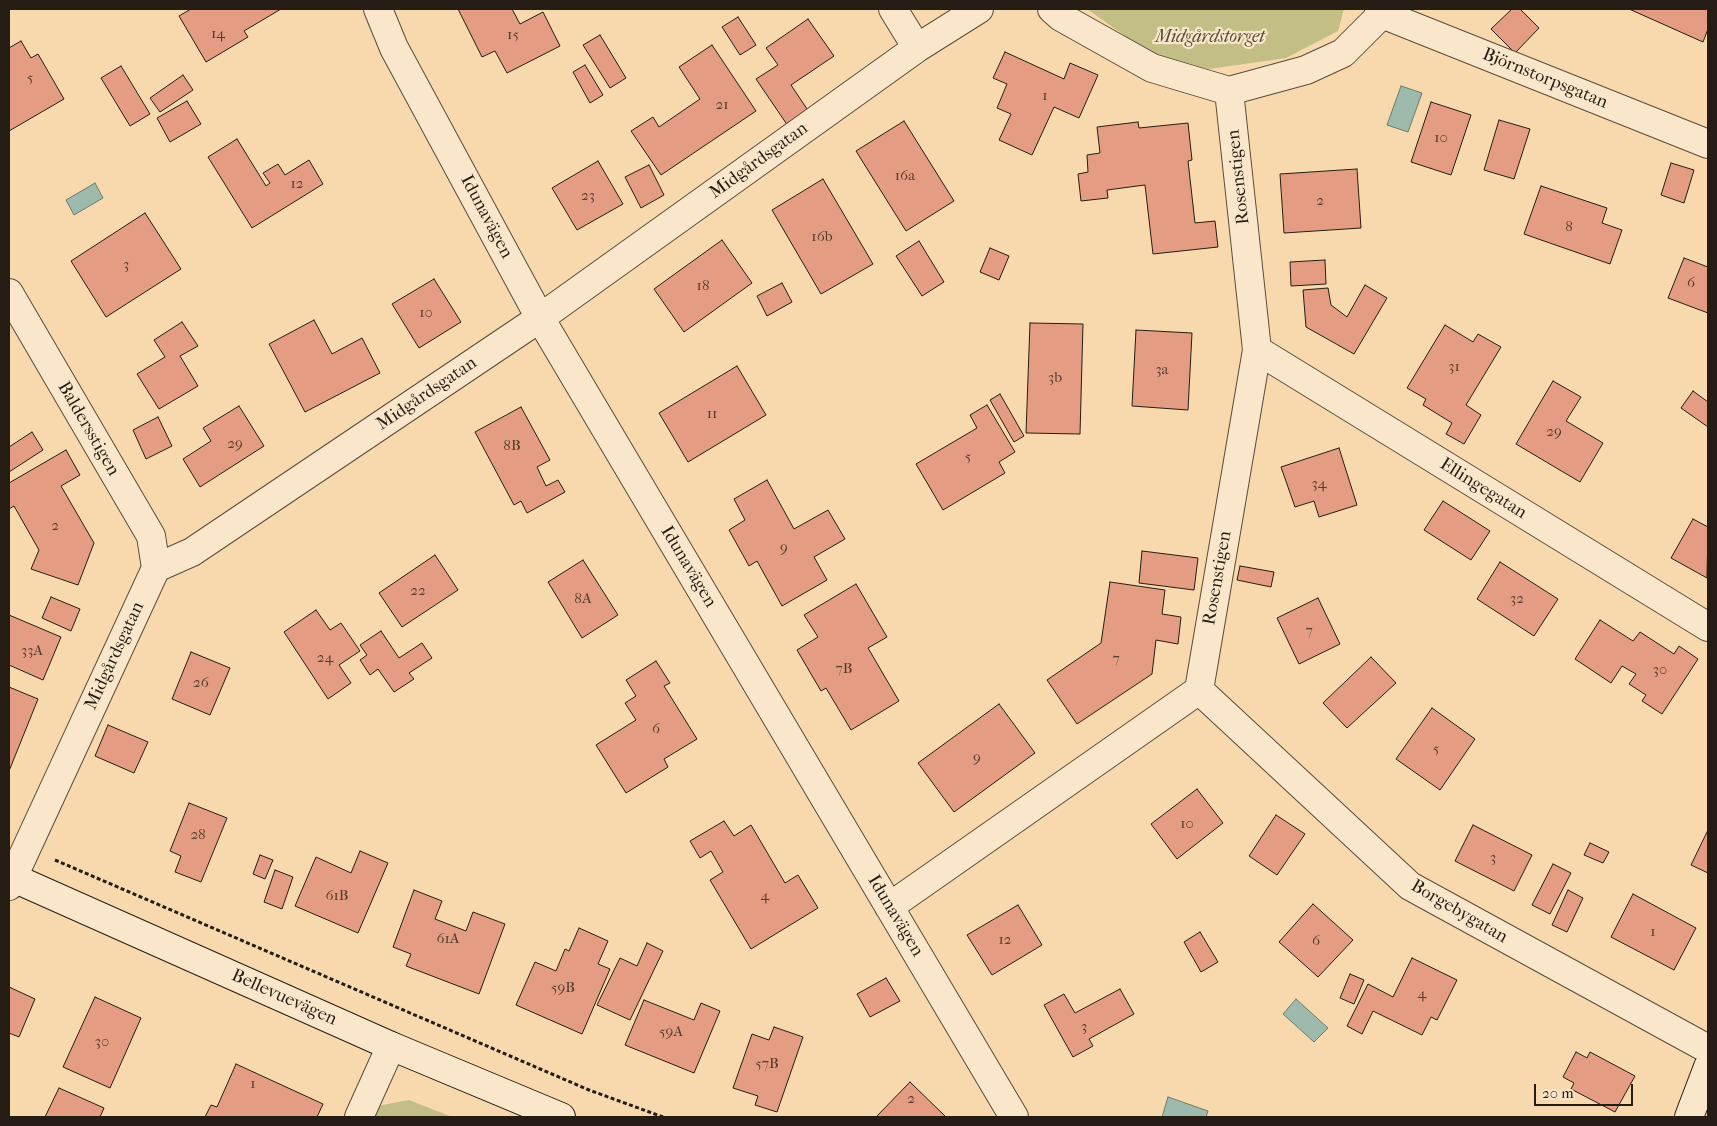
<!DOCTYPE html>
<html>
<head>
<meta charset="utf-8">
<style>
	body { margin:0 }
	#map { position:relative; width:1717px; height:1126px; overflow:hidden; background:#f7d9ad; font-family:"IM FELL French Canon",serif }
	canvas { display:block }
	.frame { position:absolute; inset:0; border:10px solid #251d13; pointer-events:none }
	.scale { position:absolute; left:1534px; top:1084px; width:99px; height:22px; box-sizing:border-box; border:2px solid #251d13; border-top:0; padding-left:6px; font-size:15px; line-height:18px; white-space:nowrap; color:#251d13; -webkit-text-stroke:4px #fae6ca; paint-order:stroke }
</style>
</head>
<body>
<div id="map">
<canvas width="1717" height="1126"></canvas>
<div class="frame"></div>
<div class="scale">20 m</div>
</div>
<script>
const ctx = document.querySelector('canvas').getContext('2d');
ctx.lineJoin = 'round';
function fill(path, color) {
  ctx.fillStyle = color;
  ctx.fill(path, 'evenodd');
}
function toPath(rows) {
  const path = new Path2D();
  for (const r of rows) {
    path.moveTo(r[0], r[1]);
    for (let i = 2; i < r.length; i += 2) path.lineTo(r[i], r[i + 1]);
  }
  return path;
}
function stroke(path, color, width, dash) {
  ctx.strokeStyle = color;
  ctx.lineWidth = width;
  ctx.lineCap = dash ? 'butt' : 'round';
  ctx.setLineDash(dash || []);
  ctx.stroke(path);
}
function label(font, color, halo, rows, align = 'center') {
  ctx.font = font + ' "IM FELL French Canon",serif';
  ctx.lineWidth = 4.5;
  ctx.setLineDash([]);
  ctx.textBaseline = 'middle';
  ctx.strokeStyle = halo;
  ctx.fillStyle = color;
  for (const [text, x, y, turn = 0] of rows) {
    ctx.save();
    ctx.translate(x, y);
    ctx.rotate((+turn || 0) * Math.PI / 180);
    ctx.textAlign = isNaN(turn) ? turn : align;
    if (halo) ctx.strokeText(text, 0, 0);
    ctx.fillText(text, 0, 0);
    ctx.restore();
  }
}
fill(toPath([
	[1087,9,1344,9,1338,31,1286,58,1209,69,1148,52],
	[409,1100,452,1117,371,1117,377,1106]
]), '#c2be86');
const water = toPath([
	[1401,86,1422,93,1408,132,1387,125,1401,86],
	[95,183,103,198,74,215,66,200,95,183],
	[1296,999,1328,1028,1314,1042,1283,1014,1296,999],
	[1168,1097,1208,1111,1206,1117,1162,1117,1168,1097]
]);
fill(water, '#9dbaad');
stroke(water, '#6d7b6f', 1);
const building = toPath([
	[191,9,281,9,244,31,248,37,206,62,179,16,191,9],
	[458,9,512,9,520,24,543,12,560,46,507,73,495,51,482,57,458,9],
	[1512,9,1520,9,1539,28,1515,53,1491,29,1512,9],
	[1629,9,1708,9,1708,29,1703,42,1629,9],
	[738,17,756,45,740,55,722,27,738,17],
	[808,19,834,56,791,85,809,112,788,126,756,79,778,65,766,48,808,19],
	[600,35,626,78,610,88,583,45,600,35],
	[21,41,31,58,38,54,64,99,9,131,9,48,21,41],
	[712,45,756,111,661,175,631,131,653,117,659,127,700,99,679,67,712,45],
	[1005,52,1064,79,1070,63,1098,75,1079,118,1054,107,1032,155,999,140,1011,114,997,108,1007,84,993,78,1005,52],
	[585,65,603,95,590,103,573,72,585,65],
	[121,66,150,114,130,126,101,78,121,66],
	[183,75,193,90,160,112,150,98,183,75],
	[187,101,201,124,170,142,157,118,187,101],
	[1431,102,1471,115,1451,175,1411,162,1431,102],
	[1499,120,1530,129,1514,179,1484,170,1499,120],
	[904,121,954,201,906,231,856,151,904,121],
	[1138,122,1139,128,1188,123,1192,160,1188,161,1195,223,1215,221,1218,247,1153,254,1145,185,1107,190,1108,198,1081,201,1078,174,1088,172,1087,155,1100,153,1097,127,1138,122],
	[237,139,266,186,270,183,263,173,278,164,285,175,309,160,323,184,252,228,208,157,237,139],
	[598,161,623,204,577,230,552,188,598,161],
	[1671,163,1694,170,1684,203,1661,195,1671,163],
	[649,165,664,195,641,208,625,177,649,165],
	[1357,169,1361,228,1284,233,1280,174,1357,169],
	[823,179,873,264,821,294,772,210,823,179],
	[1541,186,1607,208,1602,223,1622,230,1610,264,1524,234,1541,186],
	[145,213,181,269,106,317,71,261,145,213],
	[722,240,752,283,684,332,654,289,722,240],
	[919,241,944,282,922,296,896,256,919,241],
	[990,248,1009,256,999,280,980,272,990,248],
	[1684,258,1708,267,1708,313,1668,298,1684,258],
	[1325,260,1326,284,1291,286,1290,262,1325,260],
	[434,279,461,322,419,348,392,304,434,279],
	[782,283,792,302,767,316,757,296,782,283],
	[1365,285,1387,298,1354,354,1306,327,1303,290,1328,288,1331,305,1347,317,1365,285],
	[314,320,332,354,362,338,380,373,305,412,269,344,314,320],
	[182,322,198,346,180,356,198,386,159,409,137,374,165,357,154,340,182,322],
	[1030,323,1083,324,1080,434,1026,433,1030,323],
	[1445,325,1473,342,1478,334,1501,347,1466,405,1481,415,1464,444,1446,434,1452,423,1423,405,1426,399,1407,388,1445,325],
	[1136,330,1192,333,1188,410,1132,406,1136,330],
	[737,366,766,415,688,462,659,413,737,366],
	[1553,381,1581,397,1566,421,1603,443,1580,482,1516,444,1553,381],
	[1693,391,1708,402,1708,427,1681,408,1693,391],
	[1000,394,1024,436,1014,442,990,400,1000,394],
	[987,405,1015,452,999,462,1005,473,943,510,916,464,977,428,970,415,987,405],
	[239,406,264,446,200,487,183,459,211,441,203,428,239,406],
	[521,407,550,460,537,467,546,486,558,480,565,492,527,513,521,501,514,505,475,432,521,407],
	[158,417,172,446,146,459,133,430,158,417],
	[32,432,43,450,9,472,9,447,32,432],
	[1339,448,1357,505,1319,517,1314,501,1295,507,1281,467,1339,448],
	[66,450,80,475,61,486,94,543,78,585,31,569,39,550,14,506,9,509,9,483,66,450],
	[767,480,794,529,828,510,845,539,814,557,827,580,782,606,757,561,749,566,729,530,745,520,734,499,767,480],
	[1443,501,1490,531,1471,560,1424,530,1443,501],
	[1693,519,1708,527,1707,578,1671,558,1693,519],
	[1142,551,1198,558,1194,590,1139,583,1142,551],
	[435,555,458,590,402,627,379,593,435,555],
	[583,560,618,615,582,638,548,582,583,560],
	[1500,562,1558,599,1534,636,1477,599,1500,562],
	[1240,566,1274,572,1271,587,1237,580,1240,566],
	[1110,582,1165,590,1162,614,1181,617,1178,644,1156,640,1152,674,1077,724,1047,680,1101,643,1110,582],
	[856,584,887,637,868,648,899,701,851,730,826,688,821,691,797,650,818,637,804,615,856,584],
	[51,597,80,609,71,631,42,618,51,597],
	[1318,598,1340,644,1299,664,1277,618,1318,598],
	[316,610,330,630,341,623,360,651,339,665,351,683,328,699,284,632,316,610],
	[9,615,61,637,43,680,9,665,9,615],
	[1600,620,1633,641,1640,632,1674,654,1679,646,1698,659,1662,714,1642,701,1646,695,1629,684,1636,674,1622,666,1611,683,1575,659,1600,620],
	[381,631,399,658,422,643,432,658,409,673,414,679,394,692,378,669,370,675,360,660,367,655,360,645,381,631],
	[191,652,230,668,210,715,172,699,191,652],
	[1371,657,1396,683,1347,728,1323,703,1371,657],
	[656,661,670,683,664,686,697,739,664,759,668,767,626,793,596,745,636,720,625,703,636,696,626,680,656,661],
	[9,687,38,699,9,771,9,687],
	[999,704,1035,753,954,812,918,763,999,704],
	[1432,708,1475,739,1440,790,1396,759,1432,708],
	[108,725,148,742,134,773,95,756,108,725],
	[1197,789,1223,823,1177,859,1151,824,1197,789],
	[189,803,227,818,201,882,175,872,181,856,170,851,189,803],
	[1276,815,1305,834,1277,875,1249,856,1276,815],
	[724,821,734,836,751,825,785,883,798,875,818,908,751,949,710,880,723,872,711,851,700,858,690,841,724,821],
	[1473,825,1532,855,1514,891,1455,861,1473,825],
	[1708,830,1708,873,1691,865,1708,830],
	[1590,843,1609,852,1603,863,1584,855,1590,843],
	[360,851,388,863,358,933,295,906,316,857,351,873,360,851],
	[260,855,273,860,265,879,253,874,260,855],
	[1553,864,1571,873,1550,914,1532,905,1553,864],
	[275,870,293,877,282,909,264,902,275,870],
	[414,890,442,901,435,919,466,931,473,912,505,924,479,994,406,966,411,954,393,947,414,890],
	[1568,890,1583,898,1567,932,1552,925,1568,890],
	[1633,894,1696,928,1674,970,1611,937,1633,894],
	[1313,904,1353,940,1318,977,1279,942,1313,904],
	[1018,905,1042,945,992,975,967,935,1018,905],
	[579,928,608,941,598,964,610,969,582,1034,516,1005,535,962,556,971,565,949,569,951,579,928],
	[1200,932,1218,962,1201,972,1184,942,1200,932],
	[647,943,663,951,630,1020,597,1005,620,958,637,966,647,943],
	[1412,958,1457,980,1437,1020,1431,1017,1422,1035,1373,1011,1362,1034,1347,1026,1368,984,1393,997,1412,958],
	[1350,974,1364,980,1354,1004,1340,998,1350,974],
	[886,978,900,1001,870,1017,857,994,886,978],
	[9,987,35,999,19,1037,9,1033,9,987],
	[1120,989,1134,1014,1089,1039,1093,1046,1073,1057,1044,1005,1064,994,1075,1013,1120,989],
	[95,997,141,1018,110,1088,63,1067,95,997],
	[644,1000,694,1020,701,1003,720,1011,694,1073,625,1045,644,1000],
	[774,1027,803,1037,777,1112,755,1105,758,1096,733,1088,752,1034,769,1040,774,1027],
	[1576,1052,1587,1058,1590,1052,1635,1076,1615,1112,1571,1089,1574,1083,1563,1077,1576,1052],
	[236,1064,323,1104,317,1117,205,1117,211,1105,217,1107,236,1064],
	[910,1082,945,1116,944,1117,876,1117,910,1082],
	[59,1088,104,1108,100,1117,45,1117,59,1088]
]);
fill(building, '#e49d82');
stroke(building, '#251d13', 1);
const street = toPath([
	[378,9,394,48,540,318,1014,1117],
	[893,9,917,48],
	[1052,9,1061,17,1152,68,1229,91,1306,70,1343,53,1382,14,1379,9],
	[1382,14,1708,144],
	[9,293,151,536,156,568],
	[1257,350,1708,627],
	[1199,690,1410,886,1708,1049],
	[9,886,156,568,192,552,540,318,917,48,979,9],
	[889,907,1199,690,1257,350,1229,91],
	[359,1117,391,1046]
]);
const secondary = toPath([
	[9,876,391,1046,561,1117],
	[1689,1117,1708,1067]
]);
stroke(street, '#5a4c3a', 30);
stroke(secondary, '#251d13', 30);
stroke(toPath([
	[55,860,589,1090,663,1117]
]), '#251d13', 3, [4, 2.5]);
stroke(street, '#fae6ca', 28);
stroke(secondary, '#fae6ca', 28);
label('15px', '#553d2f', null, [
	["14",218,34],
	["15",513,35],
	["5",30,78],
	["1",1045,96],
	["21",722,105],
	["10",1441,138],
	["16a",905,176],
	["12",297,184],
	["23",588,196],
	["2",1320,201],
	["8",1569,227],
	["16b",822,237],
	["3",126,265],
	["6",1691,283],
	["18",703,286],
	["10",426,313],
	["31",1454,367],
	["3a",1162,370],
	["3b",1055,378],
	["11",712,414],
	["29",1554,432],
	["29",235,444],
	["8B",512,446],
	["5",968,457],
	["34",1319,484],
	["2",55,526],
	["9",784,548],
	["22",418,591],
	["8A",583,599],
	["32",1517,599],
	["7",1309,631],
	["33A",32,651],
	["24",325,658],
	["7",1116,659],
	["7B",844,669],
	["30",1660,670],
	["26",201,683],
	["6",656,729],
	["5",1436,749],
	["9",977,758],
	["10",1187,824],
	["28",198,835],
	["3",1493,858],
	["61B",337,896],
	["4",765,896],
	["1",1653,932],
	["61A",448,939],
	["12",1005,940],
	["6",1316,941],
	["59B",563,988],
	["4",1422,994],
	["3",1084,1027],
	["59A",671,1032],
	["30",102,1042],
	["57B",767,1064],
	["1",253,1084],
	["2",911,1099]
]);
label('italic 18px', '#544d36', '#fae6ca', [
	["Midgårdstorget",1210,38]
]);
label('18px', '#251d13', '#fae6ca', [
	["Björnstorpsgatan",1545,79,22],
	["Midgårdsgatan",759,161,-36],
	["Rosenstigen",1239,177,-96],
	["Idunavägen",486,217,62],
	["Midgårdsgatan",427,394,-34],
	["Baldersstigen",88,429,60],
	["Ellingegatan",1483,489,32],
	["Idunavägen",688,567,59],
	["Rosenstigen",1218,578,-80],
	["Midgårdsgatan",115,656,-65],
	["Borgebygatan",1459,912,30],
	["Idunavägen",895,916,59],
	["Bellevuevägen",284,998,24]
]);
</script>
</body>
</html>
